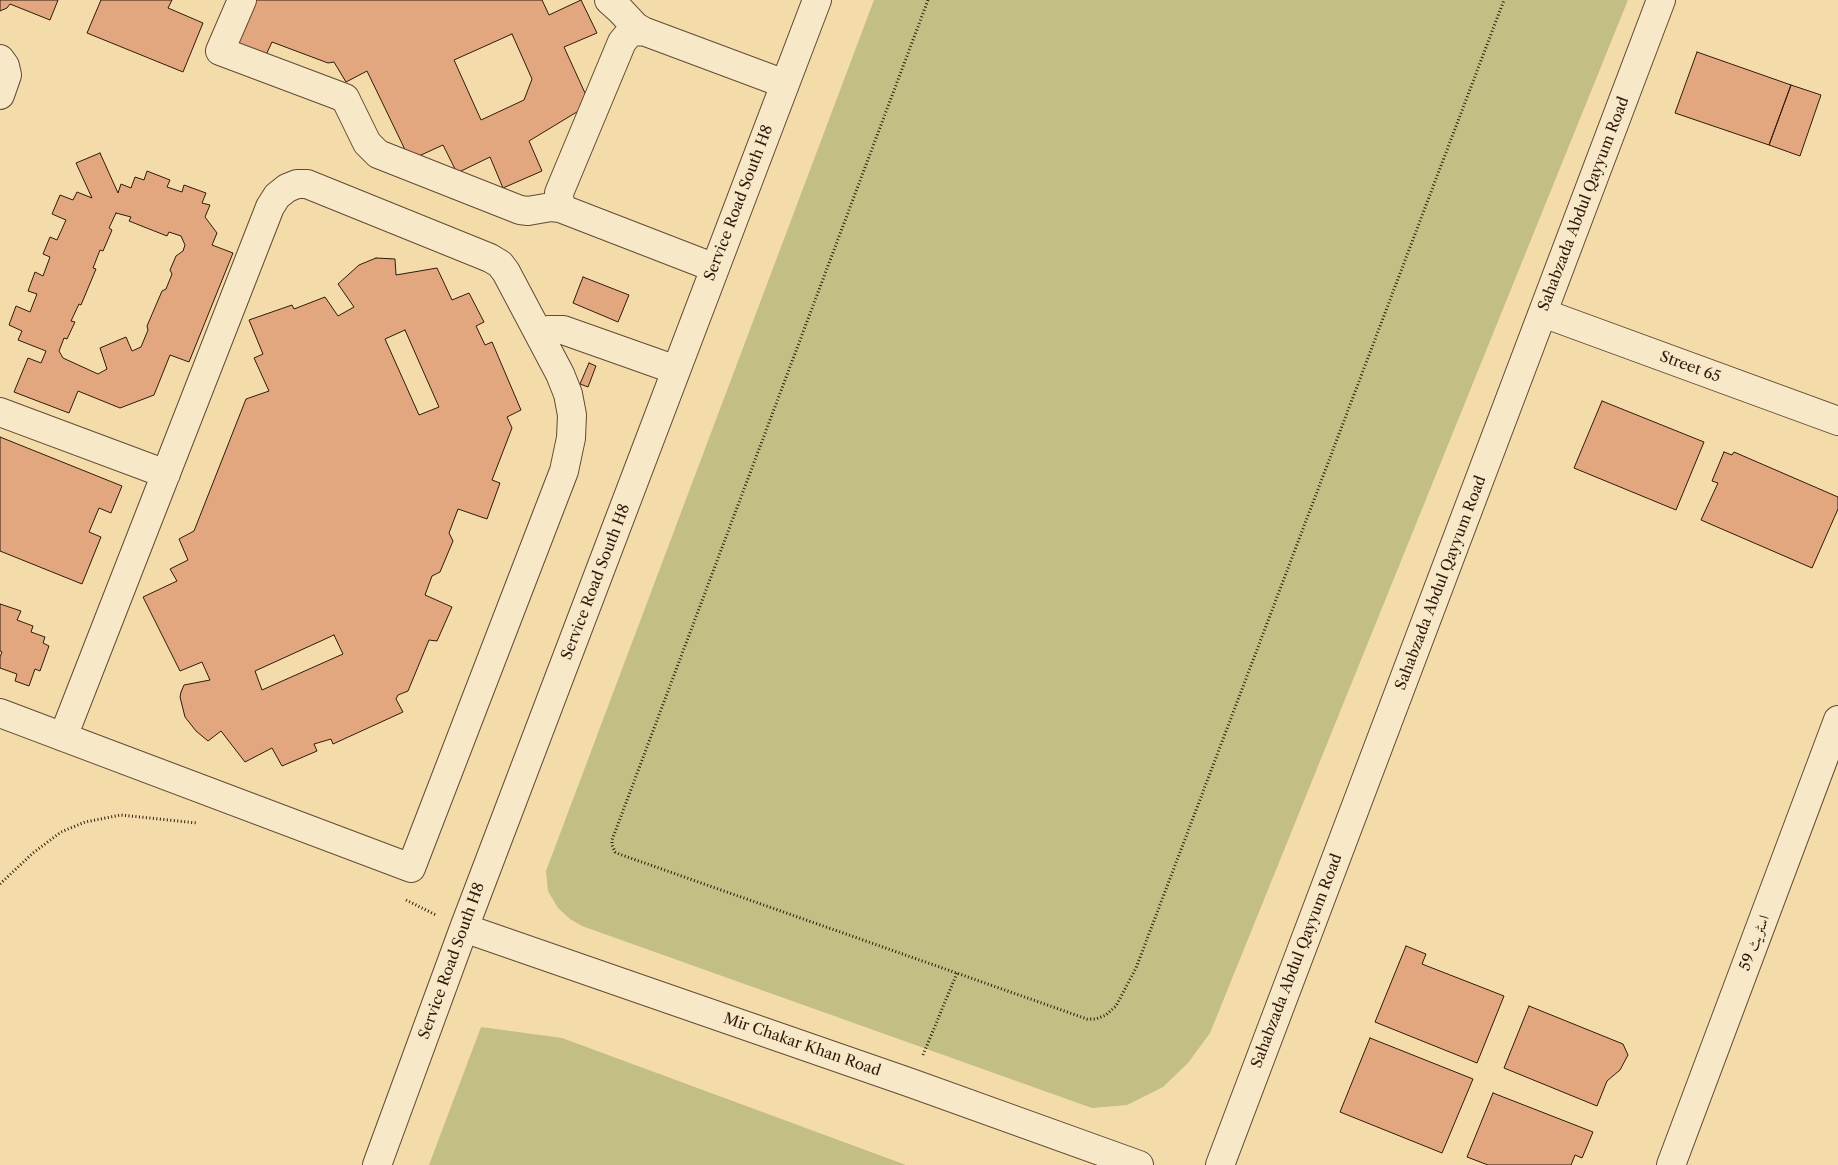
<!DOCTYPE html>
<html>
<head>
<meta charset="utf-8">
<style>
	body { margin:0 }
	canvas { display:block; background:#f3dcaa }
</style>
</head>
<body>
<canvas width="1838" height="1165"></canvas>
<script>
const ctx = document.querySelector('canvas').getContext('2d');
ctx.lineJoin = 'round';
function fill(path, color) {
  ctx.fillStyle = color;
  ctx.fill(path, 'evenodd');
}
function toPath(rows) {
  const path = new Path2D();
  for (const r of rows) {
    path.moveTo(r[0], r[1]);
    for (let i = 2; i < r.length; i += 2) path.lineTo(r[i], r[i + 1]);
  }
  return path;
}
function stroke(path, color, width, dash) {
  ctx.strokeStyle = color;
  ctx.lineWidth = width;
  ctx.lineCap = dash ? 'butt' : 'round';
  ctx.setLineDash(dash || []);
  ctx.stroke(path);
}
function label(font, color, halo, rows, align = 'center') {
  ctx.font = font + ' "Libre Caslon Text",Amiri,serif';
  ctx.lineWidth = 4;
  ctx.setLineDash([]);
  ctx.textBaseline = 'middle';
  ctx.strokeStyle = halo;
  ctx.fillStyle = color;
  for (const [text, x, y, turn = 0] of rows) {
    ctx.save();
    ctx.translate(x, y);
    ctx.rotate((+turn || 0) * Math.PI / 180);
    ctx.textAlign = isNaN(turn) ? turn : align;
    if (halo) ctx.strokeText(text, 0, 0);
    ctx.fillText(text, 0, 0);
    ctx.restore();
  }
}
fill(toPath([
	[874,0,1628,0,1210,1033,1188,1063,1163,1087,1127,1105,1092,1108,582,926,570,919,558,908,548,891,546,871],
	[481,1027,562,1038,906,1165,429,1165]
]), '#c2be84');
const building = toPath([
	[0,0,58,0,50,20,10,4,7,8,0,11,0,0],
	[101,0,172,0,168,8,203,23,183,72,87,33,101,0],
	[249,0,542,0,549,15,581,0,597,33,564,47,590,104,529,141,542,171,503,188,490,157,457,173,443,145,410,160,367,71,346,82,334,62,328,63,272,42,265,57,230,45,249,0],
	[512,34,532,79,524,100,481,120,454,60,512,34],
	[1697,52,1791,85,1769,145,1675,113,1697,52],
	[1791,85,1821,95,1800,156,1769,145,1791,85],
	[100,153,118,193,121,184,131,188,135,177,144,180,147,171,170,180,167,187,182,192,184,185,206,193,202,203,210,205,205,217,217,233,212,245,233,253,189,362,170,355,154,395,120,408,78,391,69,413,14,392,28,358,41,363,46,351,18,340,22,331,9,325,16,306,30,312,37,294,28,291,35,272,43,276,50,257,43,254,50,237,57,240,66,220,52,214,60,195,73,200,77,192,92,198,76,163,100,153],
	[116,213,131,217,129,221,167,236,169,232,181,236,185,245,183,251,176,256,170,270,172,274,166,289,162,291,147,326,148,330,141,347,132,351,126,337,100,348,107,369,98,374,63,358,59,351,64,338,67,339,75,322,71,321,79,304,81,305,96,269,93,268,100,250,103,251,112,230,109,228,116,213],
	[376,258,395,259,396,275,437,268,452,300,469,293,484,322,476,326,485,345,492,342,521,410,507,417,512,428,492,480,500,483,487,519,458,509,449,533,453,541,440,572,432,576,425,595,452,607,437,641,429,640,408,691,398,695,396,699,403,712,333,744,331,739,314,744,317,751,282,766,272,748,245,762,221,731,208,741,196,731,185,717,180,697,181,692,184,685,210,680,202,662,180,671,143,597,177,581,170,569,188,560,179,539,194,531,246,399,269,391,254,358,263,354,249,320,292,305,294,309,325,297,338,316,354,307,338,284,359,265,376,258],
	[405,330,439,407,419,415,385,339,405,330],
	[334,635,343,654,262,690,255,671,334,635],
	[583,277,629,295,618,322,573,303,583,277],
	[589,363,596,366,588,387,580,384,589,363],
	[1602,401,1704,442,1676,510,1574,468,1602,401],
	[0,437,122,486,111,513,99,508,89,532,101,537,82,584,0,551,0,437],
	[1724,452,1732,455,1734,452,1838,497,1838,509,1812,568,1701,520,1718,483,1712,481,1724,452],
	[0,604,21,611,17,620,33,626,31,632,45,637,43,643,49,646,40,671,35,669,29,686,15,681,17,674,0,668,0,657,2,652,0,651,0,604],
	[1406,946,1426,954,1422,964,1504,996,1477,1063,1375,1022,1406,946],
	[1529,1006,1623,1044,1628,1055,1620,1070,1607,1081,1597,1106,1504,1068,1529,1006],
	[1370,1038,1473,1079,1442,1153,1340,1112,1370,1038],
	[1493,1093,1593,1132,1582,1158,1575,1155,1571,1165,1488,1165,1467,1157,1493,1093]
]);
fill(building, '#e3a780');
stroke(building, '#311a0d', 1);
const minor = toPath([
	[242,0,220,51,345,98,367,143,378,154,520,210,528,211,551,207,560,208,715,268],
	[609,0,619,9,636,27,643,31,785,84],
	[0,59,5,66,7,75,0,95],
	[560,208,559,193,622,42,627,36,632,32,643,31],
	[1543,313,1838,421],
	[540,335,548,330,563,330,676,370],
	[0,412,166,474],
	[0,713,411,868,564,471,571,438,572,415,568,394,560,374,506,272,500,264,490,258,307,184,297,184,287,188,277,196,270,207,63,737],
	[464,928,911,1083,1139,1165],
	[377,1165,464,928,817,0],
	[1220,1165,1661,0],
	[1671,1165,1838,720]
]);
stroke(minor, '#624a34', 30);
stroke(toPath([
	[928,0,612,840,612,845,615,852,619,854,1087,1019,1096,1019,1106,1015,1116,1006,1136,968,1504,0],
	[0,884,33,853,61,832,85,822,121,815,197,823],
	[406,900,436,915],
	[923,1055,957,973]
]), '#311a0d', 3, [1, 2.5]);
stroke(minor, '#f7e8c8', 28);
label('15px', '#311a0d', '#f7e8c8', [
	["Service Road South H8",739,203,-69],
	["Sahabzada Abdul Qayyum Road",1584,204,-69],
	["Street 65",1690,367,20],
	["Service Road South H8",596,582,-69],
	["Sahabzada Abdul Qayyum Road",1441,583,-69],
	["اسٹریٹ 59",1755,943,-69],
	["Service Road South H8",452,961,-70],
	["Sahabzada Abdul Qayyum Road",1297,961,-69],
	["Mir Chakar Khan Road",802,1045,19]
]);
</script>
</body>
</html>
